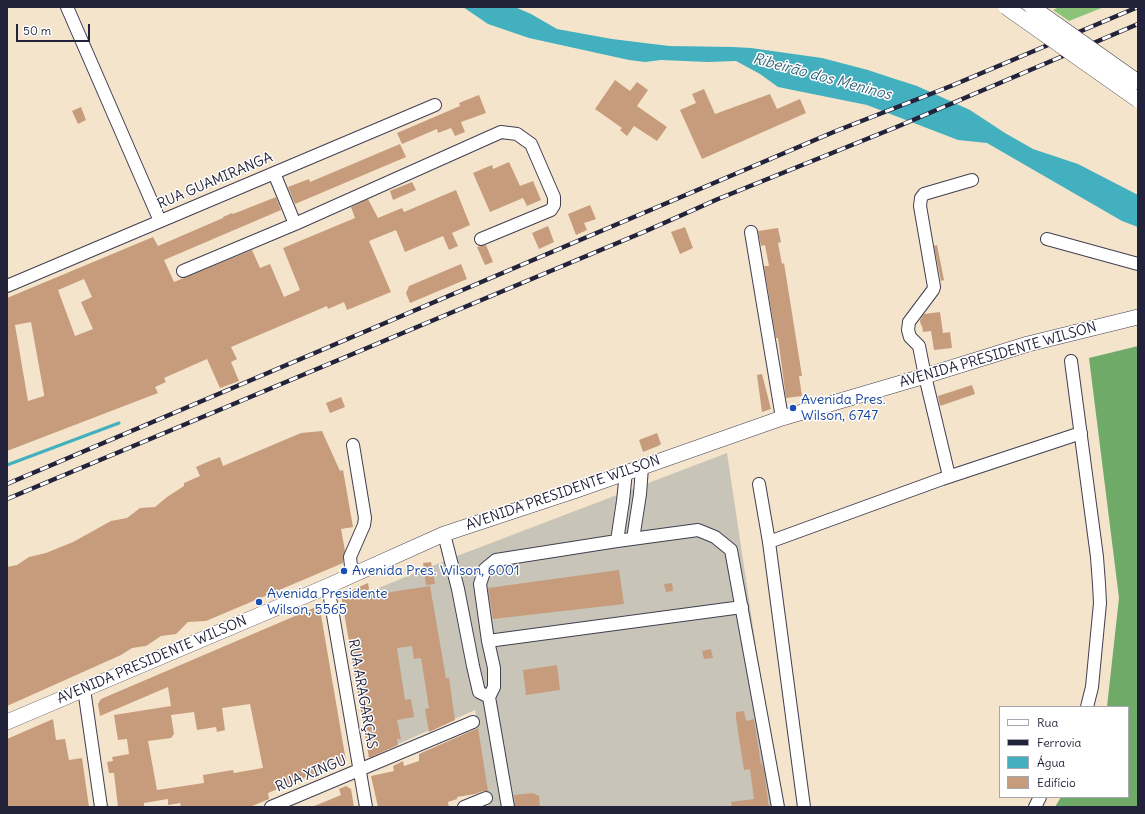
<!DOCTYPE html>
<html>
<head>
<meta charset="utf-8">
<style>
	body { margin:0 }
	#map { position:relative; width:1145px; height:814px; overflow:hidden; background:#f4e4cb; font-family:Delius,sans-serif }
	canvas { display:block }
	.frame { position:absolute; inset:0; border:8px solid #22223b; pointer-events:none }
	.legend { position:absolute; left:999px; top:706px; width:130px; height:92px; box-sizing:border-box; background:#fff; border:1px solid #a7a7b1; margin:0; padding:5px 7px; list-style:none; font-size:12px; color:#22223b }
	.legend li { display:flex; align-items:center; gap:8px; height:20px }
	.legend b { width:20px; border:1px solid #a7a7b1 }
	.scale { position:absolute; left:16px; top:24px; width:74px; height:18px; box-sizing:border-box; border:2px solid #22223b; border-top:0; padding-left:5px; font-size:12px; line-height:14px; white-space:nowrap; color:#22223b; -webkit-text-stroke:3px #fff; paint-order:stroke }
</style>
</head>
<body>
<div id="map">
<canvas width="1145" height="814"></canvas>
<div class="frame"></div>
<ul class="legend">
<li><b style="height:5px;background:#fff"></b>Rua</li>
<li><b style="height:5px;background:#22223b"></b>Ferrovia</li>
<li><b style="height:11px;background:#42b0be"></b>Água</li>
<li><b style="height:11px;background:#c79c7c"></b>Edifício</li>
</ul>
<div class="scale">50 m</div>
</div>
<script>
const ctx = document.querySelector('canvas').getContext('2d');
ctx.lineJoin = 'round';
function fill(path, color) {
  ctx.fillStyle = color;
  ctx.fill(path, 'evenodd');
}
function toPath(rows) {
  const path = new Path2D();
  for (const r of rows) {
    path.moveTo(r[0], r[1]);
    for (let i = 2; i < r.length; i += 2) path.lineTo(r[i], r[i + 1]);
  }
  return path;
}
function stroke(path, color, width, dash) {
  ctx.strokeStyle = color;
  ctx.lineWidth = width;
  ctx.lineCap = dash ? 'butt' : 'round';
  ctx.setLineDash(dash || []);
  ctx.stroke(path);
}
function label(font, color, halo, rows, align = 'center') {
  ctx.font = font + ' Delius,sans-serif';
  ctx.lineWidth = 3;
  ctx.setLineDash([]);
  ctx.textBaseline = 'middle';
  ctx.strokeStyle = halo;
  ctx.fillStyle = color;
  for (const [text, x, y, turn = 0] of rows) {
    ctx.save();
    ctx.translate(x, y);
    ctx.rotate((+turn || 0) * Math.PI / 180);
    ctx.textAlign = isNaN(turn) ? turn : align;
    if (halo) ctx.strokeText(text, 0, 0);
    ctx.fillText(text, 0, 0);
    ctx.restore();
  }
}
fill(toPath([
	[727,453,780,807,489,807,475,710,396,745,371,591,457,556]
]), '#c8c4b8');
fill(toPath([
	[1059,7,1104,7,1069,21,1053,10]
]), '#8bc479');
fill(toPath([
	[1138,346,1138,807,1055,807,1061,797,1128,797,1128,707,1107,707,1119,598,1089,358]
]), '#70aa69');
fill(toPath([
	[463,7,515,7,531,14,557,29,612,39,669,46,733,47,751,48,822,58,868,70,889,77,917,86,970,110,1005,133,1033,149,1078,164,1138,195,1138,227,1122,221,987,143,958,140,867,105,778,87,760,74,736,61,708,62,661,60,645,62,629,60,529,38,488,24]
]), '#42b0be');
stroke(toPath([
	[7,465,119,423]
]), '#42b0be', 3);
fill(toPath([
	[615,80,630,91,637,82,648,90,637,106,667,127,657,141,634,126,627,136,620,130,622,128,595,109],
	[704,89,715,114,770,94,777,109,800,99,806,113,702,159,680,110,696,103,692,94],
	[479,95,486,113,461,122,465,132,455,136,451,128,438,133,437,129,402,144,397,133,460,106,459,103],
	[81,107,86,120,78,124,72,111],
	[400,144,406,157,295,204,288,187,309,179,310,182],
	[509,162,520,186,533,181,541,200,527,206,523,198,490,212,473,173,492,165,493,169],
	[412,182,416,190,393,200,390,191],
	[456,190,470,225,452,233,458,246,449,250,443,236,405,252,396,230,369,241,391,292,347,310,344,302,328,309,327,306,231,347,237,359,231,362,239,381,220,388,207,359,164,378,166,382,155,387,158,393,7,451,7,298,153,237,158,246,223,218,223,217,232,213,233,214,276,197,281,210,164,260,174,282,252,250,260,268,270,264,284,297,300,290,283,248,355,218,351,207,368,199,378,218,402,208,404,212],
	[84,279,92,297,81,302,93,329,75,336,58,290],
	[31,322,44,394,44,396,28,401,15,325],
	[590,205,596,219,584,223,587,230,576,235,568,214],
	[548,226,554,242,539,249,532,233],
	[685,227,693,248,680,254,671,232],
	[778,228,781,242,778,243,782,264,784,263,802,376,799,376,802,396,786,398,778,338,776,338,764,266,769,266,765,245,761,246,758,231],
	[486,245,493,262,485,265,477,247],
	[937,245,944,280,941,281,934,246],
	[461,264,467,279,410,303,406,293,409,286],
	[940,312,943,333,950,332,952,348,934,350,931,331,923,332,922,325,921,326,920,320,924,314],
	[762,374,771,409,762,412,757,375],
	[972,385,975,394,940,406,938,396],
	[341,397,345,407,330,413,326,403],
	[322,431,340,471,343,470,353,527,341,529,345,551,343,557,343,563,206,621,188,622,176,634,161,636,146,646,132,648,121,655,7,706,7,567,17,565,29,557,46,553,73,542,111,521,127,518,140,508,155,507,167,497,184,486,184,483,200,476,196,467,205,463,220,457,223,466,301,433],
	[657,433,661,444,658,446,643,452,639,440],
	[431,562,435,584,426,585,423,563],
	[619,570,624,604,493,619,488,588],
	[368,583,370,594,372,593,372,595,430,586,446,678,449,678,455,720,429,732,425,709,429,708,421,658,414,659,412,646,397,648,405,700,411,699,414,717,397,720,401,739,397,739,398,745,369,758,341,595],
	[672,583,673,591,666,592,664,584],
	[316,607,320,609,346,761,268,793,269,799,250,807,181,807,180,803,168,805,168,799,144,803,144,807,118,807,114,773,109,773,107,762,113,761,112,757,129,754,127,739,118,740,114,715,171,706,168,687,100,716,98,704,101,699],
	[250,704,263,768,234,773,233,770,203,775,204,783,157,790,148,741,171,738,174,734,171,715,194,712,197,730,216,727,217,732,225,730,222,708],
	[711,649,713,658,704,659,702,651],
	[557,665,560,690,526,695,523,670],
	[744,711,746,721,754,719,761,764,762,764,764,771,769,807,732,807,731,802,754,799,750,769,744,770,736,718,736,712],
	[53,719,56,740,65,739,69,760,82,758,89,807,7,807,7,739],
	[478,728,488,791,483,791,475,794,457,797,457,799,448,802,449,807,378,807,371,776,394,771,393,766,403,761,404,766,419,761,419,754],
	[346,786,351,789,354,807,312,807,341,795,339,789],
	[533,793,539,796,540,807,515,807,514,795]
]), '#c79c7c');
const minor = toPath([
	[67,7,160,221],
	[274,173,295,224,501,132,517,134,531,144,554,197,554,205,551,210,481,239],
	[751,232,782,418],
	[1047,239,1138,264],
	[183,271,295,224],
	[7,286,435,105],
	[1071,361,1097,557,1099,584,1100,603,1092,687,1087,707],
	[949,476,925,376,919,346,910,337,908,330,909,322,933,290,934,287,920,206,921,198,924,194,972,180],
	[759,484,769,542,804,807],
	[444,534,458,589,473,666,479,692,489,697,508,807],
	[633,539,640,494,642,467],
	[617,541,623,501,626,472],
	[769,542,942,479,1081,433],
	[352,575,350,557,364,525,365,518,353,445],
	[328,586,366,807],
	[488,641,742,607],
	[84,689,101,807],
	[489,697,494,687,494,668,488,641,480,584,485,569,496,560,617,541,698,530,715,537,731,550,778,807],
	[271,807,473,722],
	[464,807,486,798],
	[1035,807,1040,797]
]);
const major = toPath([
	[7,722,328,586,444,534,577,490,782,418,925,376,1028,344,1138,317]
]);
stroke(minor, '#423f51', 14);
stroke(major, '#423f51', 16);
stroke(minor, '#fff', 12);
stroke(major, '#fff', 15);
const rail = toPath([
	[7,484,836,131,951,86,1138,7],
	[7,499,646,231,718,199,899,126,1138,24]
]);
stroke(rail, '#22223b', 4.5);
stroke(rail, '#fff', 3, [9]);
const majorBridge = toPath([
	[1006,7,1138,100],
	[1032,7,1138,82]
]);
stroke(majorBridge, '#423f51', 16, []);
stroke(majorBridge, '#fff', 15);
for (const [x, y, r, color] of [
	[793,408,4,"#1a4fb4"],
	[344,571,4,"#1a4fb4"],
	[259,602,4,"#1a4fb4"]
]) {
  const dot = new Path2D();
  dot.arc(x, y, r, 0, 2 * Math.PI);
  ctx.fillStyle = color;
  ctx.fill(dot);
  stroke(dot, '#fff', 1.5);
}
label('14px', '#22223b', '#fff', [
	["RUA GUAMIRANGA",215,181,-23],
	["AVENIDA PRESIDENTE WILSON",998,355,-16],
	["AVENIDA PRESIDENTE WILSON",563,493,-19],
	["AVENIDA PRESIDENTE WILSON",152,660,-23],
	["RUA ARAGARÇAS",362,694,80],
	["RUA XINGU",311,774,-22]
]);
label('14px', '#164399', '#fff', [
	["Avenida Pres.",801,400],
	["Wilson, 6747",801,416],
	["Avenida Pres. Wilson, 6001",352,571],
	["Avenida Presidente",267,594],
	["Wilson, 5565",267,610]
], 'left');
label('italic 15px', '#306276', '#fff', [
	["Ribeirão dos Meninos",822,77,15]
]);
</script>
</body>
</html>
